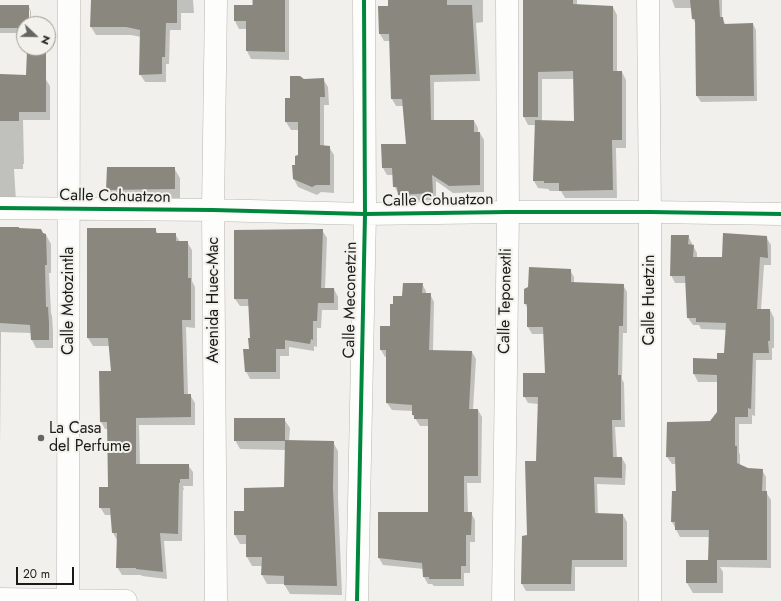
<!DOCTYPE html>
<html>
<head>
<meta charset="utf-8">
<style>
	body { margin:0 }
	#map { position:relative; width:781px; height:601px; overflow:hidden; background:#f1f0ec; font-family:Jost,sans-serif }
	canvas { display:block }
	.north { position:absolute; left:16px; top:16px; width:40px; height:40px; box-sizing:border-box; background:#f2f1eb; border:1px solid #9c9b97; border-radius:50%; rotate:112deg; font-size:11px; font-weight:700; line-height:16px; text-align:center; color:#1a1a18 }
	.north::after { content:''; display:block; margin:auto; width:14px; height:18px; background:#656562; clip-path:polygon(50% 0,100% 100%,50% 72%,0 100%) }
	.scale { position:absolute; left:16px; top:567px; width:58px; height:18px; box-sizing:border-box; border:2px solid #1a1a18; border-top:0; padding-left:5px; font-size:12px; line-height:14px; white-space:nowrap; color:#1a1a18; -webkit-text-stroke:3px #f2f1eb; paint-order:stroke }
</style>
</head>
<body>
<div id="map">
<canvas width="781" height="601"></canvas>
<div class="north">N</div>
<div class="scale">20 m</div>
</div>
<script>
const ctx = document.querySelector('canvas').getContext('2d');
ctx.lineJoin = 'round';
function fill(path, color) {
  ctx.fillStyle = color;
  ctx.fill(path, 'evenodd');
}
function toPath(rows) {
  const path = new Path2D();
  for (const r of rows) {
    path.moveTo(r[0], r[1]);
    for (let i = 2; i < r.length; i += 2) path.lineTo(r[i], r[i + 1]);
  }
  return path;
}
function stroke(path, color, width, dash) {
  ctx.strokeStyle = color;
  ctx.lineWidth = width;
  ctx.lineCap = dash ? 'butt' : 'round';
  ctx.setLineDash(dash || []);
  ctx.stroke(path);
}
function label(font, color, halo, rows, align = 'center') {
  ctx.font = font + ' Jost,sans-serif';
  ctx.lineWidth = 4;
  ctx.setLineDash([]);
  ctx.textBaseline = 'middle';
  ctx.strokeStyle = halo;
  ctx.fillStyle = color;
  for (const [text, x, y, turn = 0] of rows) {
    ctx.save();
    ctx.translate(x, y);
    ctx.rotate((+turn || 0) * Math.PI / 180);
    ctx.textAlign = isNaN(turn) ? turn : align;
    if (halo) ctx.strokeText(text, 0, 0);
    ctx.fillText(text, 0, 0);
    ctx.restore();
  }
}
fill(toPath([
	[91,0,193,0,194,13,181,13,181,30,170,30,169,64,166,64,166,82,145,82,140,74,141,37,131,35,96,35,91,27],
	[252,0,289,0,289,60,251,59,247,51,247,29,239,29,235,21,252,6],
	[389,0,483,0,483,22,476,23,480,81,434,82,434,121,474,121,478,128,478,133,480,133,484,140,484,192,453,193,436,181,436,200,403,201,394,186,393,175,387,175,383,168,382,145,407,145,404,106,396,106,392,99,390,41,384,41,380,34,389,7],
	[524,0,577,0,577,5,613,7,617,15,617,72,622,72,626,80,626,148,616,148,617,198,565,198,561,191,550,191,548,189,538,188,534,181,536,125,528,125,524,117],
	[542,79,574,79,575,122,542,121],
	[672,0,722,0,722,18,726,25,753,24,756,30,757,101,701,102,697,96,696,24,693,19,692,8,675,8],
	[0,6,28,6,31,11,31,24,30,24,30,10,28,10,28,24,24,24,24,33,0,33],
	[0,77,45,78,50,86,50,120,23,120,24,164,23,164,23,169,14,169,16,201,0,201],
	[323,79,328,87,329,105,324,105,324,146,329,147,334,155,334,193,321,192,317,195,298,187,294,179,299,155,299,130,291,130,286,122,291,99,304,80],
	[174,168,180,178,180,199,112,199,107,189],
	[0,228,43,234,46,235,51,244,51,273,49,273,51,313,52,316,53,332,53,348,36,348,32,340,31,333,1,332,0,447],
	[88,229,155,229,158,234,175,234,180,242,187,242,192,250,192,281,195,287,195,328,186,327,188,395,190,395,195,403,195,425,139,425,140,465,188,465,193,472,193,486,183,486,184,490,183,490,182,541,164,541,167,579,142,576,141,575,122,575,117,567,117,540,113,533,112,515,105,515,100,507,109,488,108,429,105,429,101,422,112,372,110,346,93,346,88,338],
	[322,230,327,238,325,289,334,289,338,297,338,310,322,310,321,328,317,328,317,347,314,346,314,351,289,347,289,356,280,356,280,379,250,379,246,371,251,339,250,306,240,306,235,299],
	[688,236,697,253,697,258,723,258,766,237,771,245,771,265,764,265,761,310,770,310,774,318,774,348,772,348,772,360,756,360,755,416,752,415,752,424,739,424,739,452,740,455,740,466,748,469,762,470,766,477,766,492,771,500,771,568,720,567,723,572,723,593,693,593,687,583,710,561,710,537,680,537,672,522,677,492,676,464,672,464,667,457,710,422,718,412,718,382,698,382,694,374,694,359,718,360,725,354,727,330,701,329,699,325,693,325,688,318,687,283,675,283,671,275],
	[570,270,574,277,574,283,623,285,627,292,627,333,623,333,622,379,624,383,625,427,615,427,617,458,622,458,626,465,625,485,597,484,598,514,623,515,627,522,627,567,575,567,575,591,526,591,522,584,537,462,539,404,528,403,524,396,546,374,544,334,532,334,528,327,528,309,525,304,525,290],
	[422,284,426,291,426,294,430,294,434,302,433,351,472,352,476,359,473,410,478,410,482,417,481,483,467,483,468,513,471,513,475,520,475,542,470,542,470,573,464,573,464,586,434,586,432,584,428,584,424,577,424,569,383,565,379,558,429,513,429,426,420,426,413,415,413,411,392,410,387,403,387,357,385,357,381,350,391,327,394,305],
	[284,419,290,428,289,441,333,442,338,451,338,498,342,595,290,594,284,584,267,584,262,575,262,566,252,566,247,557,247,544,240,544,235,535,245,512,285,488,286,450,240,449,235,440]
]), '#0003');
fill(toPath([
	[91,0,177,0,177,23,166,23,165,57,162,57,162,74,139,75,140,30,126,27,90,27],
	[253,0,285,0,285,52,246,51,246,21,234,21,234,5,253,5],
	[388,0,447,0,447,5,472,5,476,74,430,75,431,120,474,120,474,132,480,132,480,185,449,186,432,175,433,193,398,195,397,187,393,187,392,168,382,168,381,144,406,144,402,99,391,99,389,34,379,34,378,6,388,6],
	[523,0,573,0,573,4,613,6,613,71,622,71,622,140,612,140,613,190,559,191,559,183,544,183,544,181,533,181,535,120,574,121,573,71,538,72,538,117,523,117],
	[690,0,719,0,720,17,723,17,724,24,753,23,754,96,696,96,695,19,692,19],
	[0,5,29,5,29,24,24,24,24,28,0,28],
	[27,50,46,50,46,112,19,112,19,121,0,121,0,74,26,75],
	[290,76,300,76,304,79,324,78,325,97,320,97,320,145,330,146,330,185,316,185,312,187,293,179,292,165,295,165,295,156,298,155,298,122,285,122,285,98,290,98],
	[107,167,175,167,175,189,106,190],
	[0,227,19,227,19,228,41,229,43,233,46,234,47,265,45,265,46,307,48,307,49,323,49,340,31,340,30,325,0,323],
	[87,228,156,228,156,233,176,233,176,241,188,241,188,278,191,278,191,320,182,320,184,394,191,394,191,417,136,418,136,464,189,464,189,479,180,479,180,483,179,483,178,534,160,533,163,572,136,569,136,568,116,568,117,533,112,533,110,508,99,508,99,487,108,487,107,422,100,422,99,371,111,371,108,338,87,338],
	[323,229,321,288,334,288,334,303,318,303,317,321,313,321,313,340,311,339,310,344,285,340,285,349,276,349,276,372,245,372,243,349,249,349,248,338,250,338,248,299,234,299,234,230],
	[723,233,767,236,768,258,760,257,757,309,770,309,770,341,768,341,769,353,753,353,751,409,748,408,748,417,735,417,735,446,737,446,737,463,748,468,763,469,762,491,767,491,767,560,708,560,709,530,675,530,675,522,671,522,672,491,676,491,675,457,666,457,667,422,710,421,717,412,717,375,693,374,693,358,717,359,717,353,724,353,726,323,696,322,696,318,687,318,685,276,670,276,671,235,689,235,688,244,694,245,693,257,722,257],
	[529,267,571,269,571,282,624,284,623,326,619,326,618,375,621,375,621,420,612,420,613,457,622,457,622,478,594,477,595,513,623,514,623,560,572,560,571,584,521,584,522,536,527,535,525,461,536,461,538,397,523,397,523,373,545,373,543,327,527,327,527,304,524,304,524,289,528,287],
	[403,283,423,283,422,293,431,293,429,350,472,351,469,409,478,409,478,476,464,476,464,512,472,512,471,535,466,535,466,566,461,566,461,579,429,579,429,577,423,577,422,563,378,558,378,512,428,512,428,419,414,419,414,415,412,415,412,405,386,403,386,350,380,350,380,326,390,326,390,304,393,304,393,296,402,296],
	[234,418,285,418,285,440,334,441,333,488,337,586,284,585,284,576,261,575,262,557,246,557,246,535,234,535,234,511,244,511,244,488,284,487,285,441,234,441],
	[686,560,717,560,717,583,686,583]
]), '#8a887e');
const minor = toPath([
	[648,0,650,212,650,601],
	[0,208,213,210,365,214,508,212,650,212,781,214],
	[0,599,126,601],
	[68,601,69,0],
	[216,601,213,210,216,0],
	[357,601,365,214,364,0],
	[503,601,508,212,507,0]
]);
stroke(minor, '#b8b7b4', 23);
stroke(minor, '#fdfdfc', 22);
stroke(toPath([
	[0,208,213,210,365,214,508,212,650,212,781,214],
	[357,601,365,214,364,0]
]), '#00873e', 4);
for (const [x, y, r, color] of [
	[41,438,4,"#656562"]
]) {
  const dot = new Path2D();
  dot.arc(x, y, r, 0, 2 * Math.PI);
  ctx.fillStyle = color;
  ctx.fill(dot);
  stroke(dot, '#f2f1eb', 1.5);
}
label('16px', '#1a1a18', '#f2f1eb', [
	["Calle Cohuatzon",115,197,1],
	["Calle Cohuatzon",438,201,-1],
	["Avenida Huec-Mac",214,300,-90],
	["Calle Meconetzin",351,300,-89],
	["Calle Huetzin",650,300,-90],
	["Calle Motozintla",69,301,-90],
	["Calle Teponextli",506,301,-89]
]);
label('16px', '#1a1a18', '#f2f1eb', [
	["La Casa",49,429],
	["del Perfume",49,447]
], 'left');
</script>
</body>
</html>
